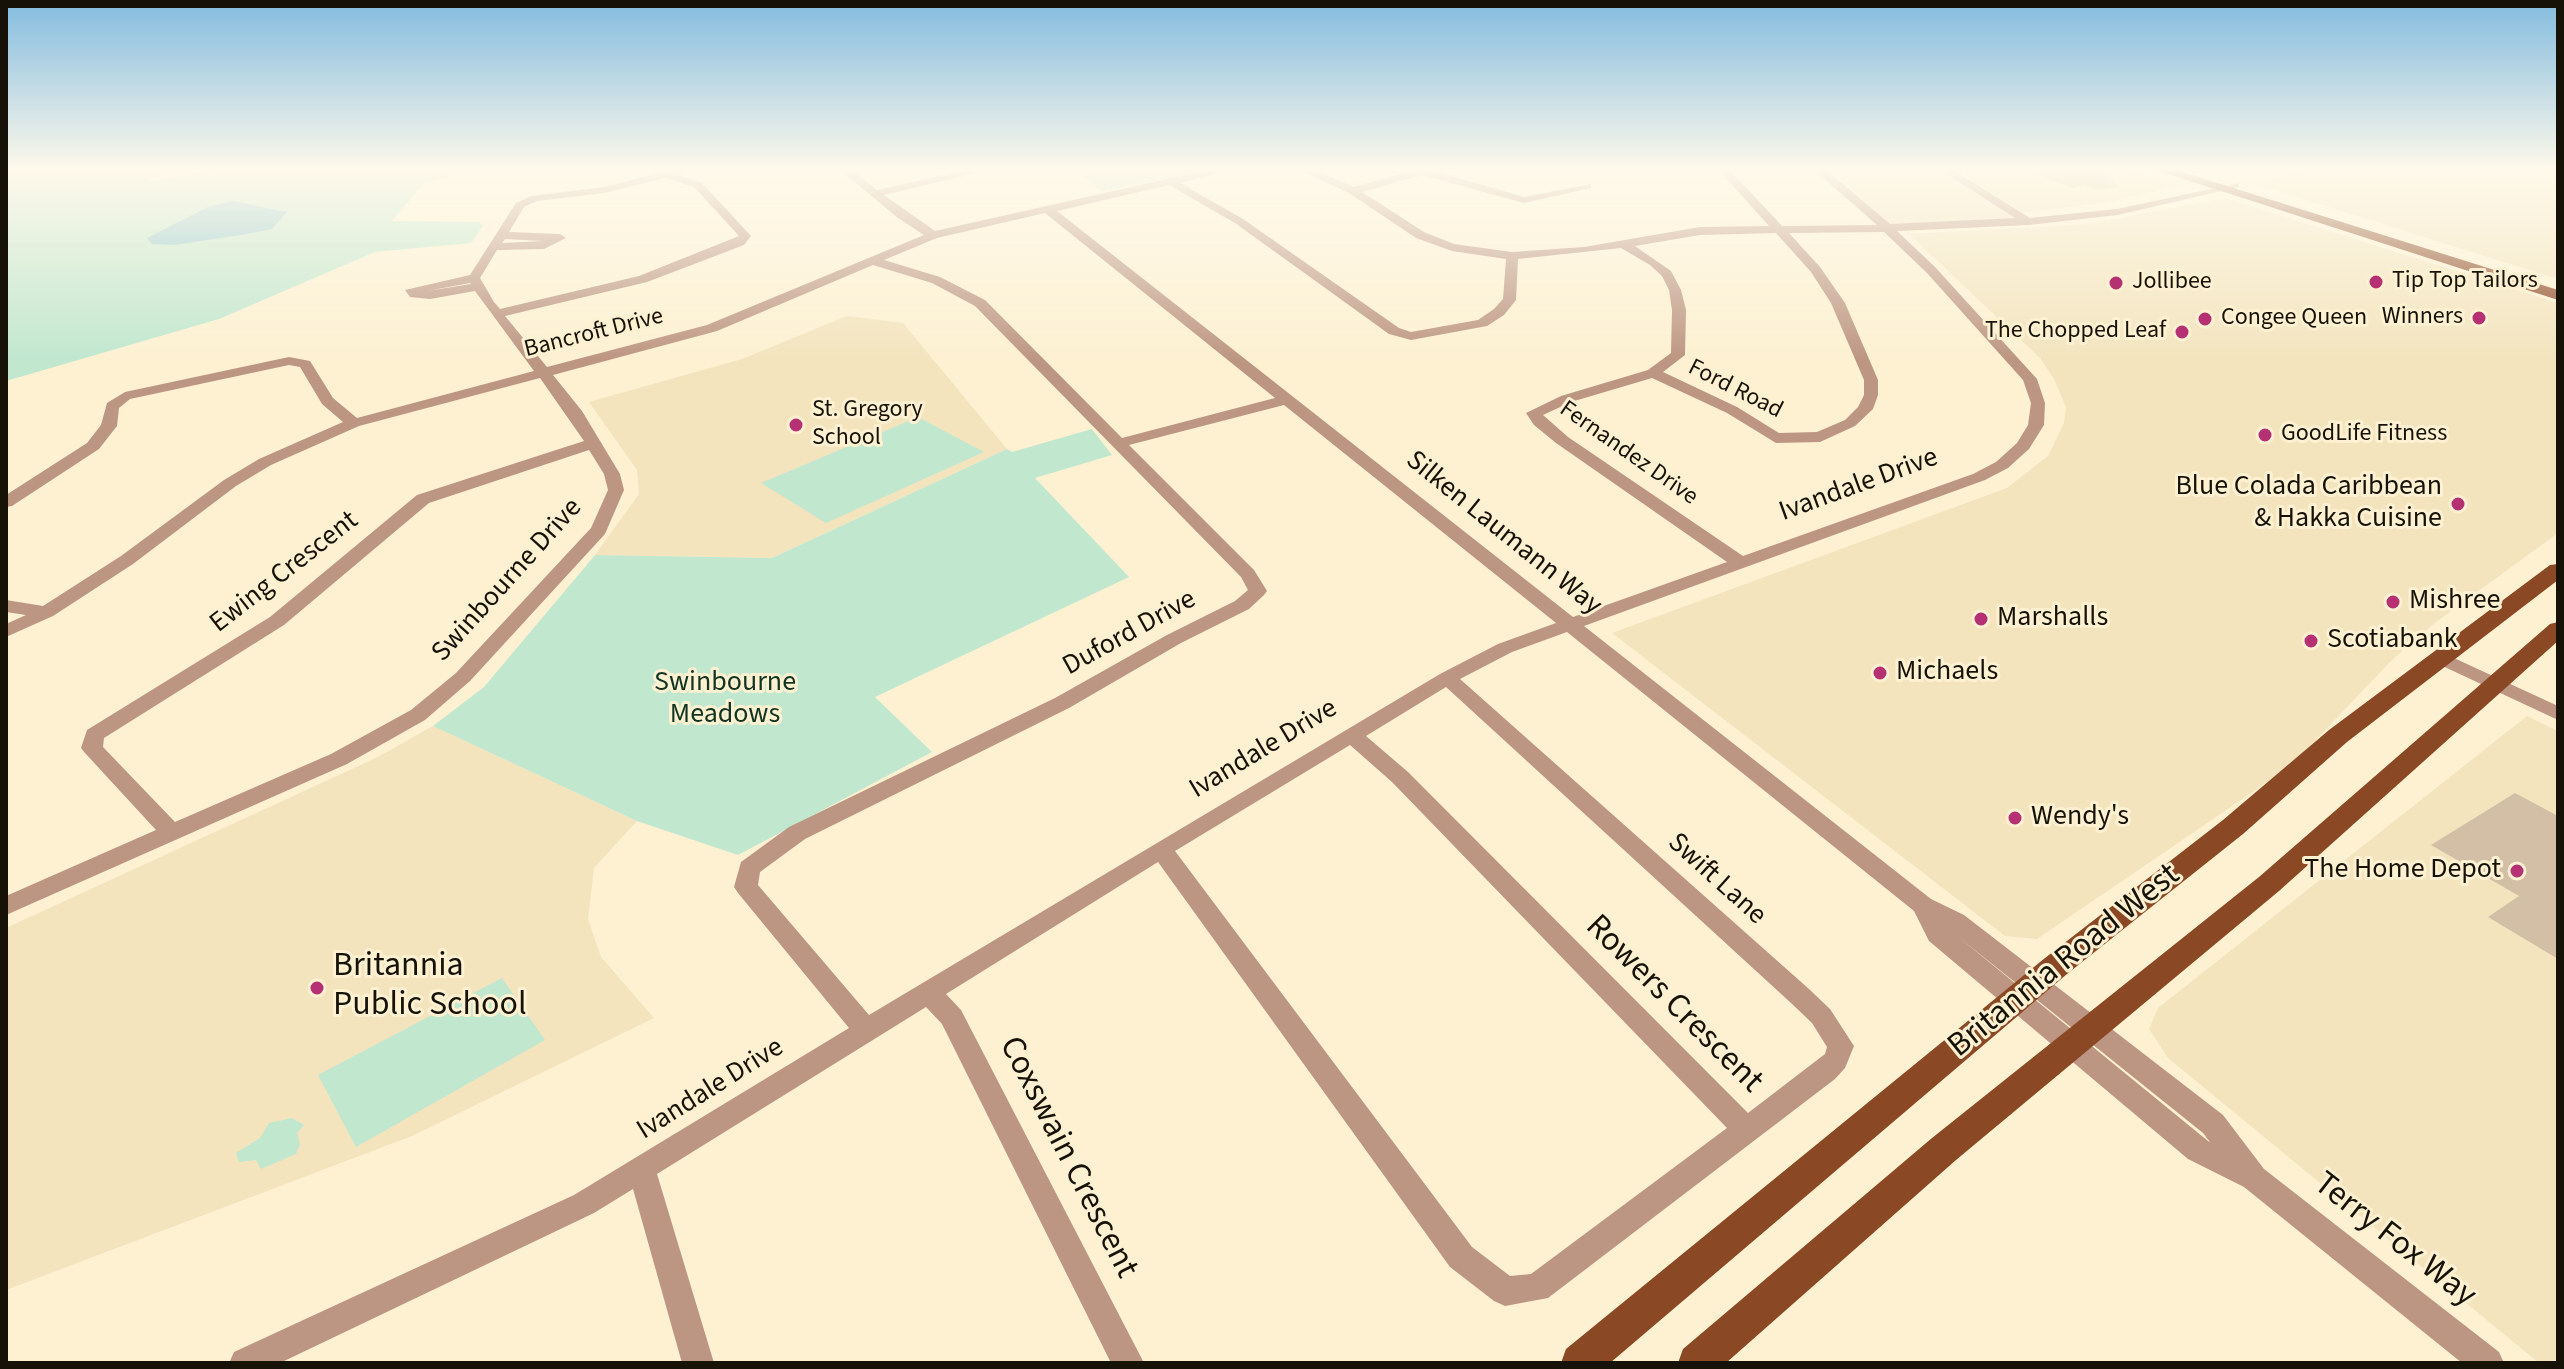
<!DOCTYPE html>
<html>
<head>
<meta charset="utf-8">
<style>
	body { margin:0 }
	#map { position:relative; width:2564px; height:1369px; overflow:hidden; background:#fdf1d2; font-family:"Source Sans 3",sans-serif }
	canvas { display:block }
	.frame { position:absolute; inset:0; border:8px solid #161207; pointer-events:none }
</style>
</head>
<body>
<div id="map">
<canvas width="2564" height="1369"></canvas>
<div class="frame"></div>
</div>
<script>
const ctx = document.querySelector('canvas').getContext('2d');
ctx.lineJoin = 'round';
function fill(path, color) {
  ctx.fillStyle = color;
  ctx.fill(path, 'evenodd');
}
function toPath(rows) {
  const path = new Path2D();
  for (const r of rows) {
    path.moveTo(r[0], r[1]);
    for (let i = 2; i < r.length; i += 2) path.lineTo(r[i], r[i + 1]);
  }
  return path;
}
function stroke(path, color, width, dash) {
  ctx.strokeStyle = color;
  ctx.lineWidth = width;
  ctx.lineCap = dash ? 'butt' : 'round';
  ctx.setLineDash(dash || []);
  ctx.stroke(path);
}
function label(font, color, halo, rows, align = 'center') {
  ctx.font = font + ' "Source Sans 3",sans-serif';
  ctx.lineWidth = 6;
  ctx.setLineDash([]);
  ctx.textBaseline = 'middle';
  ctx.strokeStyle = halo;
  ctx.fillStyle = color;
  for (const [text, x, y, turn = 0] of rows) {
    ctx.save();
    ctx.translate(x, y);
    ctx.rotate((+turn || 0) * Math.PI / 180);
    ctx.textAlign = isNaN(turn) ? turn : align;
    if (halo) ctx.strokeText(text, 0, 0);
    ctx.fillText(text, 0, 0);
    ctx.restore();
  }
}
fill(toPath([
	[1822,168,1935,168,2015,218,1888,225,1846,183],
	[1952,168,2128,168,2182,185,2110,202,2024,213],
	[2310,168,2558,168,2558,279,2261,186,2266,180],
	[2225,198,2558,303,2558,533,2432,625,2390,662,2291,766,2037,939,2005,936,1612,633,2007,488,2048,456,2064,423,2066,407,2054,379,2040,358,1909,234,2089,224],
	[847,316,903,323,1007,449,772,558,595,555,639,494,637,470,589,402,742,359],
	[2527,716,2558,731,2558,1363,2539,1363,2168,1058,2149,1029,2158,1008],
	[433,726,637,821,594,868,588,919,601,957,654,1018,412,1136,6,1290,6,928,378,757]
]), '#f3e4be');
fill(toPath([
	[6,168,203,168,150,179,149,182,220,168,481,168,423,184,392,221,479,222,483,226,471,243,375,252,219,319,6,381],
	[1072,168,1218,168,1102,191],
	[918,417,984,452,826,523,761,483],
	[1092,429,1112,455,1035,478,1129,577,875,697,932,752,738,855,637,821,433,726,484,687,595,555,772,558,1007,449,1012,452],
	[502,978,545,1040,356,1147,318,1075],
	[292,1118,304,1125,297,1133,300,1144,296,1154,261,1169,256,1160,239,1162,236,1153,260,1138,269,1123]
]), '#c1e7cf');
fill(toPath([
	[233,201,287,212,272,229,247,234,175,245,152,244,147,238,208,207]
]), '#8dc7d1');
fill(toPath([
	[2020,168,2100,168,2119,186,2099,190,2083,185,2072,188],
	[2515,793,2558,816,2558,959,2488,917,2519,896,2431,845]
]), '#d3bfa5');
fill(toPath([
	[679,168,699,168,678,175,702,183,751,236,744,245,647,282,505,316,547,367,707,325,924,235,898,218,838,168,850,168,877,190,976,168,997,168,884,195,935,231,1216,168,1237,168,1180,183,1243,219,1399,328,1411,332,1478,320,1494,309,1503,299,1506,259,1452,251,1416,238,1349,193,1296,168,1311,168,1354,187,1421,168,1439,168,1434,171,1524,197,1591,184,1591,188,1524,203,1422,175,1362,192,1424,232,1454,244,1512,252,1584,247,1700,227,1769,226,1717,168,1728,168,1782,226,1877,225,1812,168,1824,168,1890,224,2015,218,1937,168,1950,168,2030,218,2117,209,2239,183,2239,187,2117,215,2029,225,1897,231,1935,267,2037,379,2045,403,2044,425,2029,449,2008,468,1985,480,1584,626,1931,899,1964,915,2223,1115,2264,1169,2499,1352,2504,1363,2462,1363,2244,1187,2188,1159,1929,941,1914,911,1567,632,1512,652,1460,679,1809,989,1830,1009,1854,1046,1845,1068,1835,1079,1548,1298,1505,1306,1494,1301,1450,1267,1158,862,946,994,961,1010,1144,1363,1111,1363,942,1024,926,1007,657,1174,714,1363,682,1363,633,1189,594,1213,280,1363,229,1363,234,1352,574,1195,849,1028,738,893,734,887,741,862,789,827,1055,698,1167,635,1235,601,1248,590,1241,577,975,306,932,283,873,265,717,331,553,375,582,411,620,474,624,490,605,534,470,681,425,720,347,764,6,915,6,896,156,830,85,753,81,748,87,730,270,617,417,495,584,441,540,378,359,426,271,465,236,486,133,564,53,616,6,637,6,624,26,615,6,612,6,600,43,606,121,556,224,480,259,459,343,422,322,404,300,367,289,365,130,399,119,408,117,426,99,449,12,506,6,507,6,495,87,443,101,425,107,403,125,392,289,357,310,361,333,398,357,418,534,371,475,291,430,299,410,297,405,290,470,275,516,203,531,196,604,187,679,168],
	[665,178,694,187,739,236,639,276,500,309,494,302,480,278,497,250,544,249,566,238,560,234,509,232,524,207,537,201,604,193,665,178],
	[1169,185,1235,223,1389,334,1411,340,1487,326,1504,315,1516,300,1518,259,1621,248,1650,265,1662,276,1669,290,1672,310,1671,353,1648,370,1561,396,1526,413,1534,425,1556,443,1727,562,1573,617,1057,211,1169,185],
	[1045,213,1275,398,1122,438,985,300,940,277,884,260,937,238,1045,213],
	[1884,232,1927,273,2023,380,2031,403,2028,425,2017,443,1996,462,1973,474,1743,556,1568,437,1543,415,1571,402,1652,378,1727,413,1776,443,1820,442,1855,426,1873,409,1878,395,1878,380,1845,303,1820,267,1789,233,1884,232],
	[1776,233,1811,272,1831,303,1864,380,1864,395,1858,407,1845,420,1817,432,1779,433,1737,407,1663,372,1685,355,1686,310,1681,290,1671,271,1635,246,1700,235,1776,233],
	[505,239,544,241,502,243,505,239],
	[470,283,471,284,427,291,470,283],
	[1284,405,1556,623,1498,644,1440,674,869,1015,758,885,760,872,805,839,1069,708,1181,643,1249,609,1264,595,1267,591,1254,570,1129,445,1284,405],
	[589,450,604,474,608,490,591,528,456,673,411,710,331,754,175,822,103,747,104,738,284,625,429,503,589,450],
	[1446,687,1791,1003,1812,1023,1827,1047,1825,1054,1748,1113,1408,772,1366,736,1446,687],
	[1350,745,1392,782,1727,1128,1531,1274,1510,1276,1472,1247,1175,851,1350,745],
	[1956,935,2203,1133,2210,1142,2208,1141,1956,935],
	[2441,652,2558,706,2558,720,2434,662,2431,658,2434,654,2441,652]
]), '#bd9683');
fill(toPath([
	[2150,168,2170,168,2558,290,2558,300,2150,168],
	[2558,564,2558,580,2347,742,2243,834,2067,974,1610,1363,1561,1363,1566,1349,2045,958,2223,820,2329,730,2550,565,2558,564],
	[2558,622,2558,641,2279,891,1956,1160,1726,1363,1678,1363,1683,1349,1932,1138,2259,877,2550,624,2558,622]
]), '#8b4825');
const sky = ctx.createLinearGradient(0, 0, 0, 360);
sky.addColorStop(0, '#83bcdf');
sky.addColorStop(0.47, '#fef9eb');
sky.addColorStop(1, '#fef9eb00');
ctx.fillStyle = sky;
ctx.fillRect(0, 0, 2564, 360);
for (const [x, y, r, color] of [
	[2376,282,8,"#b63074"],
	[2116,283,8,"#b63074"],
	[2479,318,8,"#b63074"],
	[2205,319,8,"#b63074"],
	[2182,332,8,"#b63074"],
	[796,425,8,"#b63074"],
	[2265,435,8,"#b63074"],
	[2458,504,8,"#b63074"],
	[2393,602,8,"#b63074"],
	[1981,619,8,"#b63074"],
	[2311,641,8,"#b63074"],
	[1880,673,8,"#b63074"],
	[2015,818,8,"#b63074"],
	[2517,871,8,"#b63074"],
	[317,988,8,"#b63074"]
]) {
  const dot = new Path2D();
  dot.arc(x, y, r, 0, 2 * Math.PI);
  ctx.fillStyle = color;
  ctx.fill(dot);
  stroke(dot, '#fdf1d2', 3);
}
label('24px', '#161207', '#fdf1d2', [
	["Tip Top Tailors",2392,282],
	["Jollibee",2132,283],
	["Winners",2463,318,"right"],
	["Congee Queen",2221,319],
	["The Chopped Leaf",2166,332,"right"],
	["St. Gregory",812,411],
	["School",812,439],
	["GoodLife Fitness",2281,435]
], 'left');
label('24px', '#161207', '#fdf1d2', [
	["Bancroft Drive",594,334,-14],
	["Ford Road",1735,390,27],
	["Fernandez Drive",1628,454,35]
]);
label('28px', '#161207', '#fdf1d2', [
	["Ivandale Drive",1859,486,-20],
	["Silken Laumann Way",1503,534,39],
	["Ewing Crescent",285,573,-38],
	["Swinbourne Drive",508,581,-48],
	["Duford Drive",1130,634,-29],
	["Ivandale Drive",1264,750,-31],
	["Swift Lane",1716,880,42],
	["Ivandale Drive",711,1090,-32]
]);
label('28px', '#161207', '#fdf1d2', [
	["Blue Colada Caribbean",2442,488,"right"],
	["& Hakka Cuisine",2442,520,"right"],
	["Mishree",2409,602],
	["Marshalls",1997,619],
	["Scotiabank",2327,641],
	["Michaels",1896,673],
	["Wendy's",2031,818],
	["The Home Depot",2501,871,"right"]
], 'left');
label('28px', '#113522', '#fdf1d2', [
	["Swinbourne",725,684],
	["Meadows",725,716]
]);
label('34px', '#161207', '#fdf1d2', [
	["Britannia Road West",2065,962,-39],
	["Rowers Crescent",1673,1005,45],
	["Coxswain Crescent",1067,1158,63],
	["Terry Fox Way",2394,1241,38]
]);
label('34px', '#161207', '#fdf1d2', [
	["Britannia",333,968],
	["Public School",333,1007]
], 'left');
</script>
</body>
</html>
